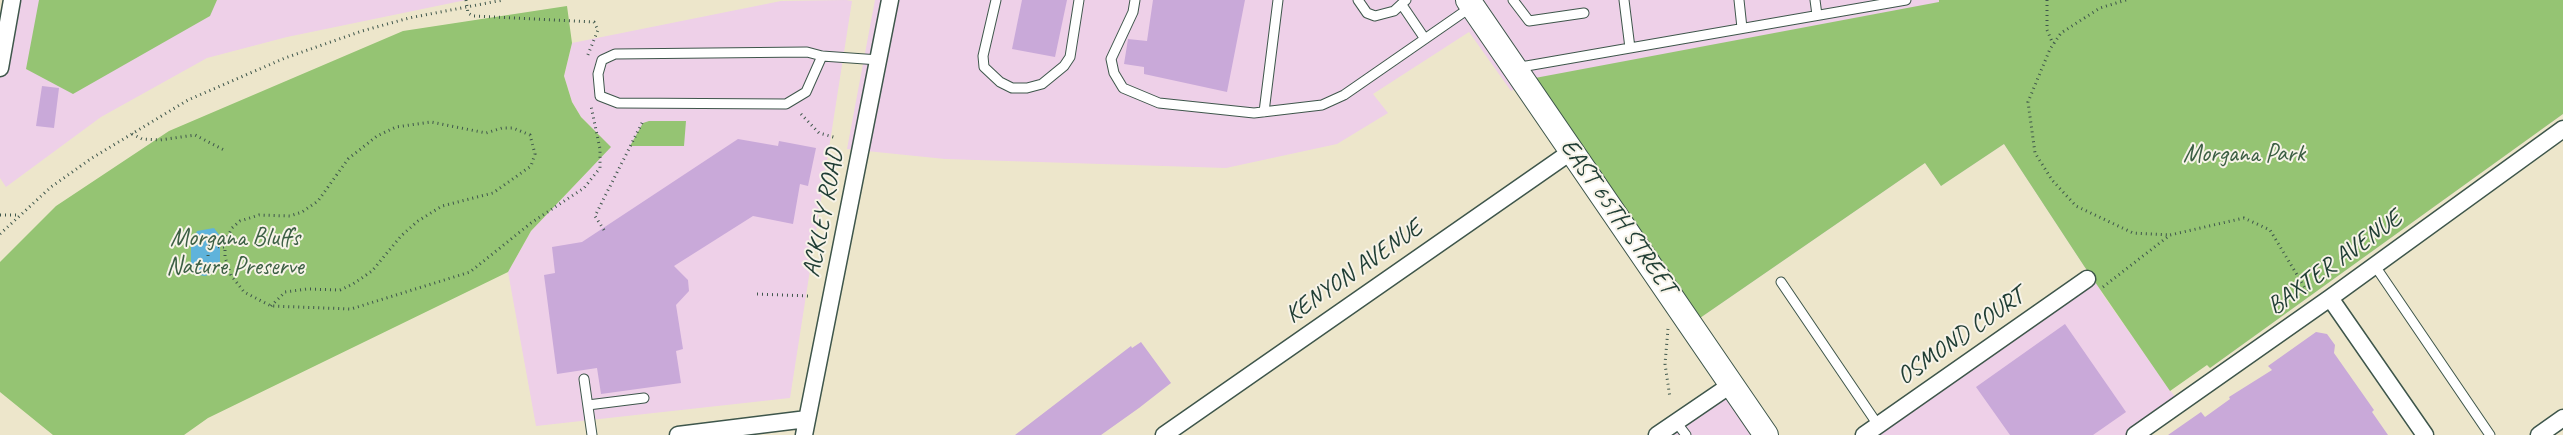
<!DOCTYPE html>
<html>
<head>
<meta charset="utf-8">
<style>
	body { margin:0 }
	canvas { display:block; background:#ede6cb }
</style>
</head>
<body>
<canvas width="2563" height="435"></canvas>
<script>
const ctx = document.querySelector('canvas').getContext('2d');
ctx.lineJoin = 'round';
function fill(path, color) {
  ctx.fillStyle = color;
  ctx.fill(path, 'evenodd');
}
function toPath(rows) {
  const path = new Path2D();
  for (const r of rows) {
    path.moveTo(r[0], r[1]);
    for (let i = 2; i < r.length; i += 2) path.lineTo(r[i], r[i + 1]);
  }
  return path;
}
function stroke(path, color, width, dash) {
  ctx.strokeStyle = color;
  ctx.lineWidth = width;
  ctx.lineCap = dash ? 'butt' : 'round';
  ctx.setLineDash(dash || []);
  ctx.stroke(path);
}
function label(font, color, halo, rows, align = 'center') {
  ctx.font = font + ' Caveat,sans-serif';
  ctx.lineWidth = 4;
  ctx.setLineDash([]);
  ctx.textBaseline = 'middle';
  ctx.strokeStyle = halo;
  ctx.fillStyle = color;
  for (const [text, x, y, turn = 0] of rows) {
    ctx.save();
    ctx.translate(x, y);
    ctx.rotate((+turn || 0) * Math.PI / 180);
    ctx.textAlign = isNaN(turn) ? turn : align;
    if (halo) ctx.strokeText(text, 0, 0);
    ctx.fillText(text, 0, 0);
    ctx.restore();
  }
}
fill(toPath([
	[12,0,466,0,287,37,207,58,101,117,6,187,0,178,0,68],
	[846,0,852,1,790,398,536,426,508,272,531,231,610,147,581,117,572,102,564,76,572,43,781,1],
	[875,0,2563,0,2563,114,2210,368,2139,266,2101,292,2180,404,2135,435,1864,435,2090,275,2004,144,1941,186,1925,163,1700,318,1535,79,1511,91,1469,32,1373,94,1388,113,1337,144,1226,168,945,159,847,149],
	[1732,384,1766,435,1658,435]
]), '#eed0e8');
fill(toPath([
	[39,0,217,0,210,16,73,94,26,69],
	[1939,0,2563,0,2563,114,2210,368,2207,365,2170,391,2084,266,2004,144,1941,186,1925,163,1700,318,1535,78,1939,2],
	[567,6,572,43,564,76,572,102,581,117,611,147,531,231,508,272,208,418,184,435,53,435,0,392,0,262,56,206,169,131,403,31],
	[649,121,686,121,684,146,630,146,643,123]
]), '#95c473');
fill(toPath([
	[214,228,220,236,220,261,214,273,205,276,199,275,191,263,191,244,197,231]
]), '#5fb3db');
fill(toPath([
	[1022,0,1067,0,1055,57,1012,49],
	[1153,0,1245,0,1227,92,1144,74,1144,67,1124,64,1128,39,1147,41],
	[42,86,59,88,54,128,36,126],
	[738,139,778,146,779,141,816,148,808,186,800,184,793,224,753,216,674,266,688,280,689,291,676,305,683,349,676,351,681,383,601,394,597,368,557,374,544,275,555,273,552,247,582,242],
	[2065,324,2126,412,2093,435,2010,435,1976,387],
	[2316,332,2327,334,2335,345,2334,353,2374,410,2372,412,2388,435,2168,435,2201,412,2205,417,2230,399,2229,397,2272,370,2268,366],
	[1141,342,1171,383,1139,408,1101,435,1015,435,1131,346,1132,348]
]), '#c9a9d9');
const lane = toPath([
	[996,0,983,56,984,67,1000,82,1012,88,1027,88,1042,84,1064,66,1070,57,1079,0],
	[1135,0,1133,12,1111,59,1114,73,1123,88,1159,103,1254,113,1322,105,1344,95,1471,7],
	[1358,0,1367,13,1375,16,1394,11,1406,0],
	[1513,0,1529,21,1584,13],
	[1624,0,1630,48],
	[1739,0,1742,28],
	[1815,0,1817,15],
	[1402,5,1425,39],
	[822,56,806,92,786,104,618,103,600,96,598,74,602,60,615,54,807,52,822,56,879,60],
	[1515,68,1906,0],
	[1264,112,1278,0],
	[2375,266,2490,435],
	[1781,282,1878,425],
	[584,379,592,435],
	[588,405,644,398],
	[1676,422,1686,435]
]);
const street = toPath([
	[0,68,12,0],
	[2330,298,2425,435],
	[678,435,807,419],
	[804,435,890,0],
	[1164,435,1572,151],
	[1657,435,1732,384],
	[1864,435,2087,279],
	[2135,435,2330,298,2563,129],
	[2539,435,2563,418]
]);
const secondary = toPath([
	[1468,0,1766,435]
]);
stroke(lane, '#3e564b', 11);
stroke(street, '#3e564b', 19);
stroke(secondary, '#3e564b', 26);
stroke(toPath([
	[466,0,468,13,473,16,594,22,598,30,587,57],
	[2047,0,2047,30,2053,44],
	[2126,0,2100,8,2061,33,2050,49,2028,102,2035,153,2052,180,2076,206,2133,233,2170,235],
	[801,114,819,133,837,138],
	[132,134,142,139,160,140,195,135,224,150],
	[0,215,20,215],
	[604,230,595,216,643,121],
	[0,234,51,187,92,158,188,100,285,58,362,31,409,18,503,0],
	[208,246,224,247],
	[208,256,209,240],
	[2103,287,2170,235,2244,218,2270,230,2308,293],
	[757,294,808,296],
	[271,306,285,292,307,289,340,290,353,284,372,271,401,236,418,221,442,206,493,193,531,166,535,154,530,135,513,128,502,128,486,133,431,122,396,127,377,136,348,159,318,201,302,212,290,216,259,215,240,221,232,228,225,241,225,257,231,275,244,292,271,306,351,309,470,272,531,223,584,188,600,168,600,149,591,106],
	[1668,329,1665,364,1670,398]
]), '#3e564b', 3, [1, 4]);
stroke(lane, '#fff', 9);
stroke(street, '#fff', 16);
stroke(secondary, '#fff', 24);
label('25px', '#3c5f44', '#f7f3e8', [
	["Morgana Park",2244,154],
	["Morgana Bluffs",235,238],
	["Nature Preserve",235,267]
]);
label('25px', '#1f3d34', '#f7f3e8', [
	["ACKLEY ROAD",824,213,-79],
	["EAST 65TH STREET",1618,217,55],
	["BAXTER AVENUE",2335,263,-36],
	["KENYON AVENUE",1354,272,-35],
	["OSMOND COURT",1961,337,-35]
]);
</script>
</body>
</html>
